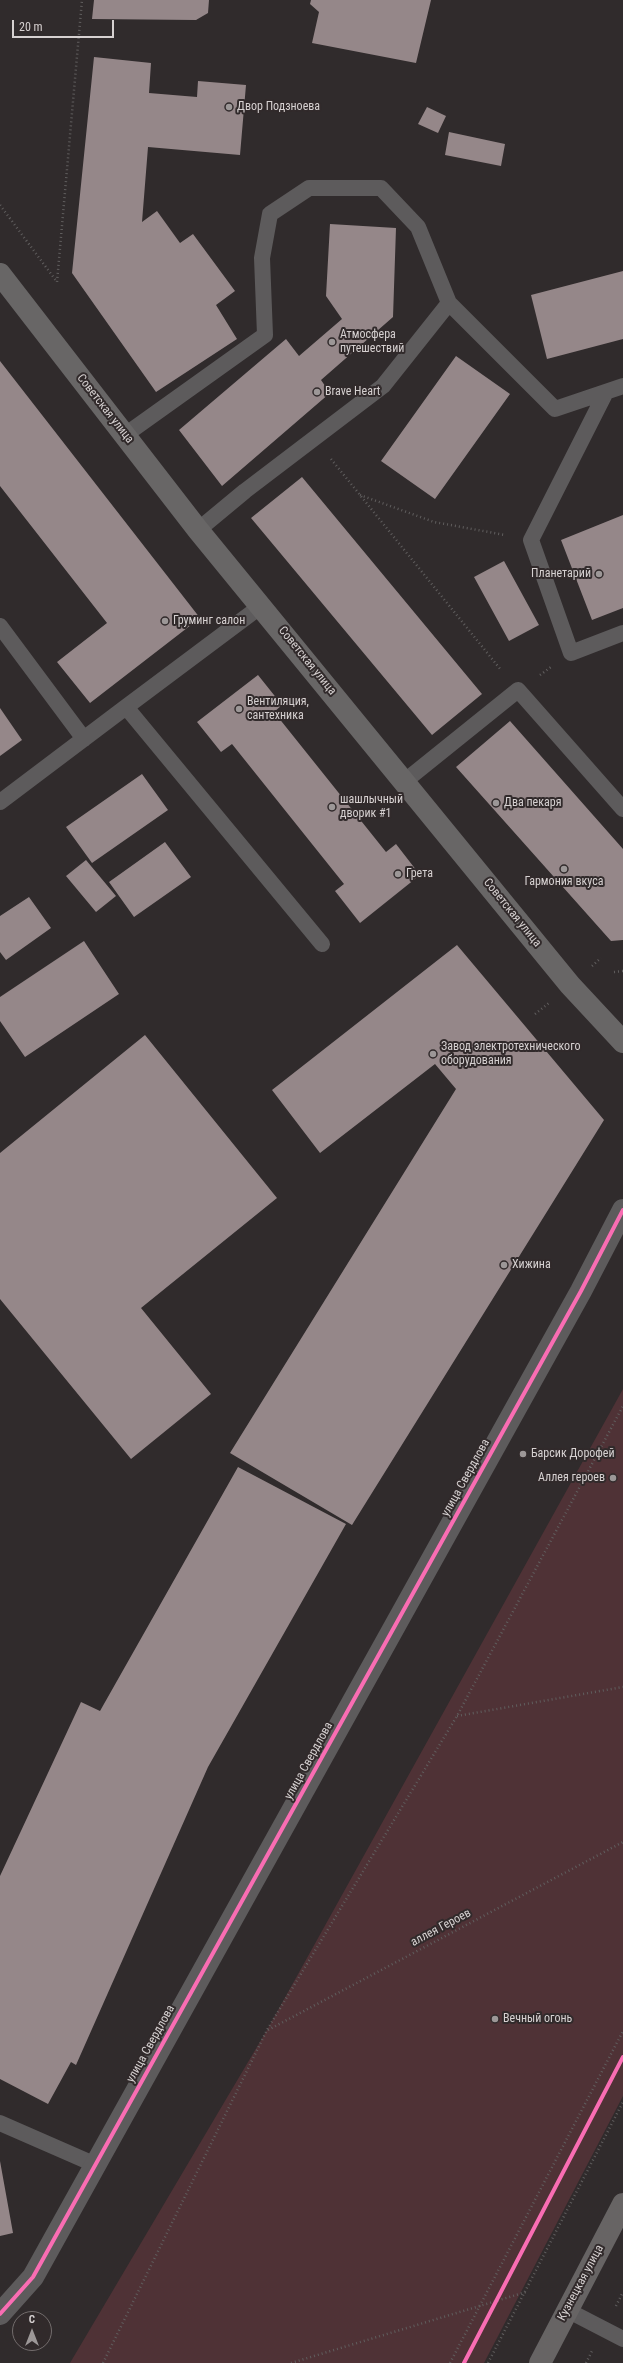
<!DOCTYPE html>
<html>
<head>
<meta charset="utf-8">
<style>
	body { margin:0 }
	#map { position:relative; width:623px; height:2363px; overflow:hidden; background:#302b2c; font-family:"Roboto Condensed",sans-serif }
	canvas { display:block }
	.north { position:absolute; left:12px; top:2311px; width:40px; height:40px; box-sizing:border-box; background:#312a2b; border:1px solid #736d6d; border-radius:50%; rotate:0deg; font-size:11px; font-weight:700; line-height:16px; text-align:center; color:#d6d1d1 }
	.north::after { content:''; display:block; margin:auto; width:14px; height:18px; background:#9c9797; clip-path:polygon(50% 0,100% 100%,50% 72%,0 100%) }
	.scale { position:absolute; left:12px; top:20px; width:102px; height:18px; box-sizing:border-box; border:2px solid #d6d1d1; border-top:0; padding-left:5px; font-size:12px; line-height:14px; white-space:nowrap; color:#d6d1d1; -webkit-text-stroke:3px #312a2b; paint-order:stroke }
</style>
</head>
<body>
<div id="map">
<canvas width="623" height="2363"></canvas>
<div class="north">С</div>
<div class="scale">20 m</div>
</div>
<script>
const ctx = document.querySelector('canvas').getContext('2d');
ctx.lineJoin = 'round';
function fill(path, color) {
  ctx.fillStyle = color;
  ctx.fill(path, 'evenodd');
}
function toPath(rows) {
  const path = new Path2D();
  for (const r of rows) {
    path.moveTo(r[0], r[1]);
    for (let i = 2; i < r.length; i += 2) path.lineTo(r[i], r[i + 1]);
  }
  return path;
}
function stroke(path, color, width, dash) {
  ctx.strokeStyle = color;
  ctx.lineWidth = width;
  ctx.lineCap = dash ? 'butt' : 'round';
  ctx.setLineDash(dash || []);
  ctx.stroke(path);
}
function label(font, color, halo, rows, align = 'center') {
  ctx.font = font + ' "Roboto Condensed",sans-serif';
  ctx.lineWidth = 4;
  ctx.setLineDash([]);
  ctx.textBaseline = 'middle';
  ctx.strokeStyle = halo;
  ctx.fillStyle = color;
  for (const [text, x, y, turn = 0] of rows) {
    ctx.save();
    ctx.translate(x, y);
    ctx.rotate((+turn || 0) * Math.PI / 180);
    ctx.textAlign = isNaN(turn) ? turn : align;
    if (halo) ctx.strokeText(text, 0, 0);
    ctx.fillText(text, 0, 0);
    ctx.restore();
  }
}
fill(toPath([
	[623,1389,623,2096,484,2363,70,2363,267,2030]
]), '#4f3236');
fill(toPath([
	[94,0,209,0,208,13,196,20,92,19],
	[311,0,431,0,416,63,312,43,319,12,310,4],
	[94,57,151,63,149,93,197,97,198,81,246,85,240,155,148,147,142,222,157,211,180,243,193,234,235,291,216,305,237,339,156,392,72,273],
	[427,107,446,116,438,133,418,124],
	[449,132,505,144,501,166,445,155],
	[330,224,396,228,393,317,321,380,330,393,222,486,179,430,286,339,299,356,342,319,326,296],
	[623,271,623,339,547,359,531,295],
	[456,356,510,394,435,499,381,461],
	[0,361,200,618,90,703,57,662,107,623,0,486],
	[302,477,482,694,432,735,251,518],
	[623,515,623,608,592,620,561,540],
	[504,561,539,625,509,641,474,577],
	[258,675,282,705,274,712,386,852,396,844,420,875,360,923,335,891,344,884,232,744,221,752,197,722],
	[0,708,22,740,0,756],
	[510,721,623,849,623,940,611,941,456,767],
	[142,774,168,810,92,863,66,827],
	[165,842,191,877,134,917,109,882],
	[86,860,116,896,96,912,66,876],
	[29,897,51,928,6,960,0,952,0,916],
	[84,941,119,994,25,1057,0,1021,0,997],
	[457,945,604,1120,352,1525,230,1453,456,1089,435,1064,320,1153,272,1090],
	[145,1035,277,1198,141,1308,211,1394,131,1459,0,1299,0,1153],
	[238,1467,346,1524,208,1767,76,2065,71,2062,48,2104,0,2079,0,1876,81,1702,100,1711],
	[0,2161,13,2233,0,2236]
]), '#958789');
stroke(toPath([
	[0,205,57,282,82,0],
	[331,459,501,670],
	[360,495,434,522,505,535],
	[540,675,551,667],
	[592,966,601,958],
	[614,972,623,971],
	[535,1014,549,1003],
	[457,1716,623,1687],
	[268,2030,623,1842],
	[616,2306,623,2292],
	[103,2363,267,2030,457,1716,623,1406],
	[291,2363,526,2292],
	[450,2363,623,2031],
	[488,2363,623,2102],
	[586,2363,592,2351]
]), '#605e5e', 2.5, [1, 3]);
stroke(toPath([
	[606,392,531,540,571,653,623,633],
	[125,435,265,335,262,258,270,214,309,188,381,188,418,227,449,303,555,409,623,386],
	[198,530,245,491,383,386,449,303],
	[261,606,126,707,322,944],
	[0,626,84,739],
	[405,781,518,690,623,809],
	[0,802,126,707],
	[0,2123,96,2165],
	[567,2310,623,2339]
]), '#5d5b5c', 16);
stroke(toPath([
	[0,2314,33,2277,581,1291,623,1210]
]), '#5d5b5c', 22);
stroke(toPath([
	[0,274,198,530,570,985,623,1042]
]), '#686666', 22);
stroke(toPath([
	[540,2363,623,2204]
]), '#676464', 22);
stroke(toPath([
	[0,2314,33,2277,581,1291,623,1210],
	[464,2363,623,2057]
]), '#f96db3', 4);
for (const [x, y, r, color] of [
	[229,107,4,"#9c9797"],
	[332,342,4,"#9c9797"],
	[317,392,4,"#9c9797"],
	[599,574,4,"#9c9797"],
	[165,621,4,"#9c9797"],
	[239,709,4,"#9c9797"],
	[496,803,4,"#9c9797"],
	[332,807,4,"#9c9797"],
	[564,869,4,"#9c9797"],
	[398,874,4,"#9c9797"],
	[433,1054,4,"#9c9797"],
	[504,1265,4,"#9c9797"],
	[523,1454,4,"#9c9797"],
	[613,1478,4,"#9c9797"],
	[495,2019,4,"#9c9797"]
]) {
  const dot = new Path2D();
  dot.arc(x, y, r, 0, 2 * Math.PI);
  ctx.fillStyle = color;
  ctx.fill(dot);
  stroke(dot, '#312a2b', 1.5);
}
label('12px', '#d6d1d1', '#312a2b', [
	["Двор Подзноева",237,107],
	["Атмосфера",340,335],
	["путешествий",340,349],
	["Brave Heart",325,392],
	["Планетарий",591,574,"right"],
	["Груминг салон",173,621],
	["Вентиляция,",247,702],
	["сантехника",247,716],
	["шашлычный",340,800],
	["дворик #1",340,814],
	["Два пекаря",504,803],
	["Грета",406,874],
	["Гармония вкуса",564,882,"center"],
	["Завод электротехнического",441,1047],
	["оборудования",441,1061],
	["Хижина",512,1265],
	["Барсик Дорофей",531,1454],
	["Аллея героев",605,1478,"right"],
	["Вечный огонь",503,2019]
], 'left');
label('12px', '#d6d1d1', '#312a2b', [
	["Советская улица",105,409,52],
	["Советская улица",307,661,51],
	["Советская улица",512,913,51],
	["улица Свердлова",466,1478,-61],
	["улица Свердлова",309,1761,-61],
	["аллея Героев",441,1928,-28],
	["улица Свердлова",151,2044,-61],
	["Кузнецкая улица",581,2283,-62]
]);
</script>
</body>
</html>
